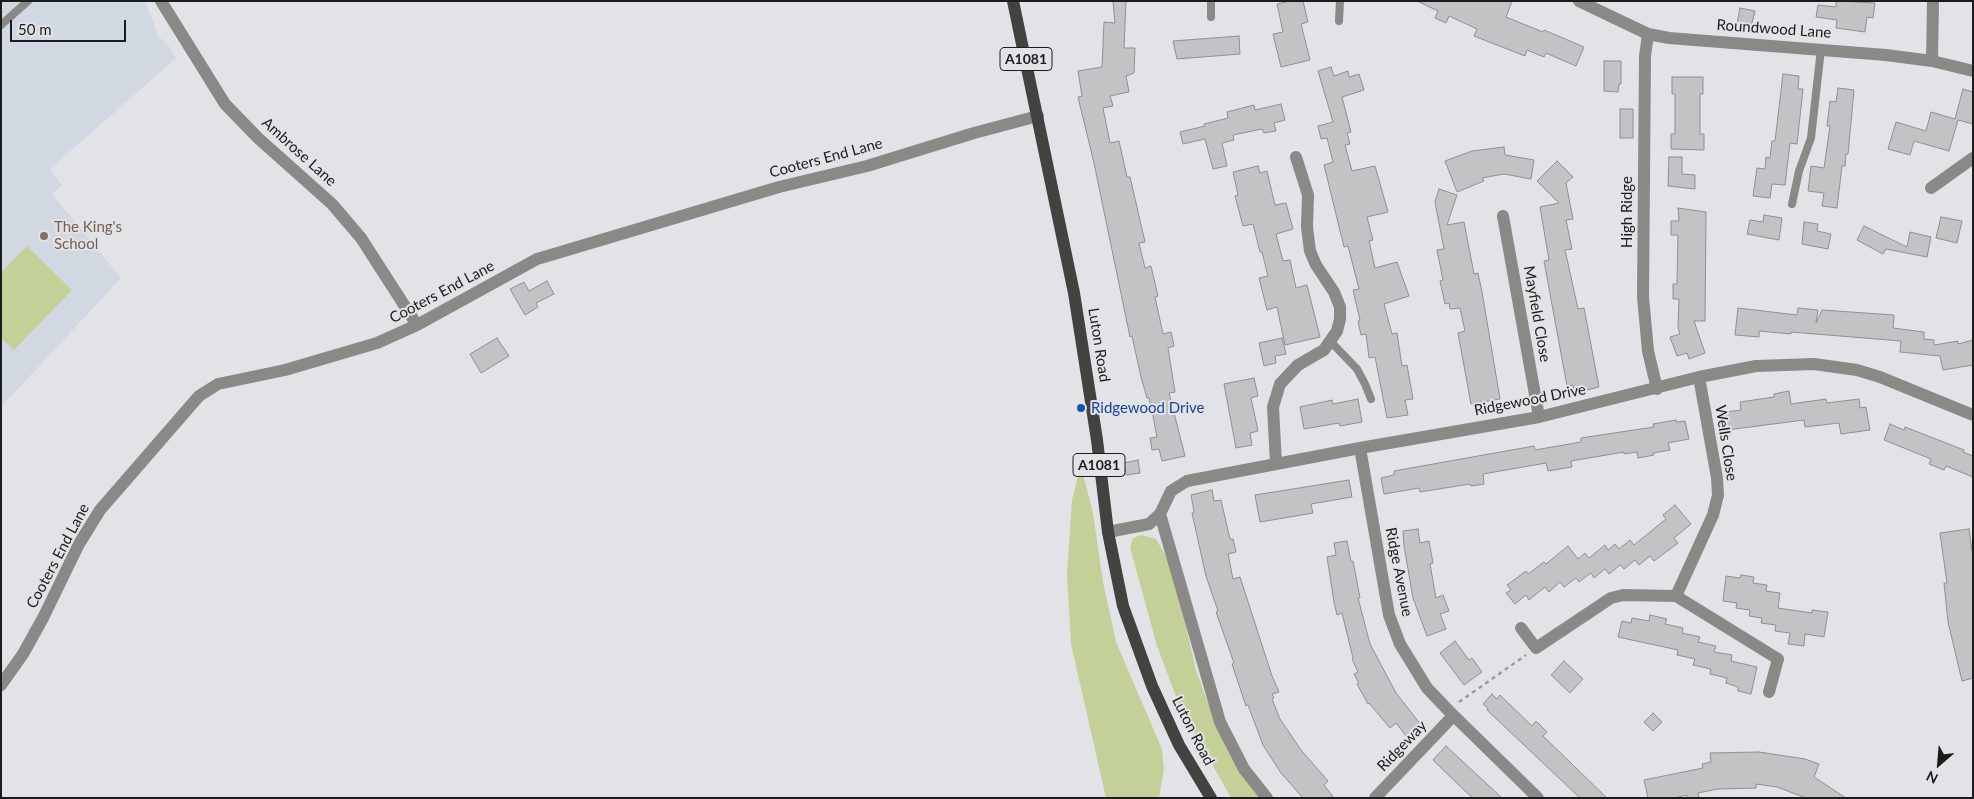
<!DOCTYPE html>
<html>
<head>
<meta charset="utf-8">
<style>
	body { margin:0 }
	#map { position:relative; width:1974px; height:799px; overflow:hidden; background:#e2e3e6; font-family:Lato,sans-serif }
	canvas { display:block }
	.frame { position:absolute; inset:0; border:2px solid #1b1c1c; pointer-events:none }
	.north { position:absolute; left:1914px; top:739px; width:50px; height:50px; -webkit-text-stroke:4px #e2e3e6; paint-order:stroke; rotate:207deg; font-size:14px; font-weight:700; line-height:20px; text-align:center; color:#1b1c1c }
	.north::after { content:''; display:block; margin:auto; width:18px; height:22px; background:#1b1c1c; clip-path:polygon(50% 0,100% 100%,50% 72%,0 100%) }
	.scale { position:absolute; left:10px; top:20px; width:116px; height:22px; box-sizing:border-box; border:2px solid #1b1c1c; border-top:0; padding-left:6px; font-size:15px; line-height:18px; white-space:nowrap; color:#1b1c1c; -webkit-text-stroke:4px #e2e3e6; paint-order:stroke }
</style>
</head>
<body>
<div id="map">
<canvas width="1974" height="799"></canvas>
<div class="frame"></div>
<div class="north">N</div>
<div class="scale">50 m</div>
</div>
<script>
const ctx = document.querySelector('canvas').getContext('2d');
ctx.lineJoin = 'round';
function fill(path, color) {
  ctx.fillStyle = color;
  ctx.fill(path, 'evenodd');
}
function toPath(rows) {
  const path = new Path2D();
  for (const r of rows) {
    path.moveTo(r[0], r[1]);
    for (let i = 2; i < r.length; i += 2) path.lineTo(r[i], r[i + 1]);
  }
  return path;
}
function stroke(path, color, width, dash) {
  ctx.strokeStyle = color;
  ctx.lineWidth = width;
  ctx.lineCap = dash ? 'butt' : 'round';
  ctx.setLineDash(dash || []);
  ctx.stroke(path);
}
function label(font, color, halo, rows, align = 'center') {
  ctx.font = font + ' Lato,sans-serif';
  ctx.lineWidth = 4;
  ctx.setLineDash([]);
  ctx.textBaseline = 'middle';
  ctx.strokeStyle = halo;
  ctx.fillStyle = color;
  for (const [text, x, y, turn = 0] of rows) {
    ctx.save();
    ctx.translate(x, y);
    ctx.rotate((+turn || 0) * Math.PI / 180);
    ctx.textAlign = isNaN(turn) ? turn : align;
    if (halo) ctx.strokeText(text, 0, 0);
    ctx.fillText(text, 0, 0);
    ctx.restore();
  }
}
fill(toPath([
	[1,1,145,1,159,37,168,45,176,58,50,169,62,185,52,194,121,278,1,407]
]), '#d2d8e1');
fill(toPath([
	[27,246,72,290,14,350,1,338,1,273],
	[1079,472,1084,478,1093,513,1103,582,1116,642,1162,749,1164,769,1159,798,1106,798,1071,644,1067,575,1072,500],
	[1141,535,1156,539,1172,566,1196,670,1217,728,1261,798,1231,798,1180,707,1157,646,1130,547,1133,538]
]), '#c3d097');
const building = toPath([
	[1113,1,1126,1,1124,48,1135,48,1134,73,1126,76,1129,92,1110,96,1113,106,1103,108,1110,143,1119,141,1127,177,1130,177,1145,242,1139,243,1145,268,1151,266,1158,296,1155,297,1163,334,1171,332,1174,346,1168,348,1175,392,1169,393,1185,456,1162,461,1159,449,1152,450,1150,438,1157,437,1153,416,1149,398,1147,398,1141,377,1132,336,1130,337,1094,163,1078,97,1082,96,1078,71,1102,67,1104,22,1115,23,1113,1],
	[1290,1,1303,1,1308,22,1301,24,1310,60,1281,67,1273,34,1283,32,1277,4,1290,1],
	[1417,1,1512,1,1506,17,1543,32,1544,30,1584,47,1576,66,1546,53,1544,57,1527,50,1525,56,1474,36,1477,29,1449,16,1446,23,1435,18,1438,11,1417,1],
	[1836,1,1875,3,1873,18,1867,17,1865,32,1836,28,1837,20,1816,17,1818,5,1836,7,1836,1],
	[1740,8,1755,11,1751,27,1737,24,1740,8],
	[1239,36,1240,54,1177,59,1173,41,1239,36],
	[1604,61,1621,61,1621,84,1619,84,1618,92,1604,91,1604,61],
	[1331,67,1334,76,1348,71,1349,77,1359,74,1364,90,1342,97,1351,132,1347,133,1350,144,1345,145,1352,171,1375,166,1388,212,1367,217,1373,240,1369,241,1375,268,1397,262,1409,296,1384,304,1392,334,1397,333,1402,366,1407,365,1413,399,1405,400,1408,415,1387,418,1375,357,1369,358,1366,334,1361,335,1358,321,1360,320,1353,290,1359,289,1348,246,1344,247,1324,165,1333,162,1327,138,1321,139,1318,126,1333,122,1318,71,1331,67],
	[1783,74,1799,76,1798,89,1803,89,1797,144,1790,143,1785,185,1772,184,1770,198,1753,196,1757,168,1765,169,1766,157,1770,158,1772,141,1775,141,1783,74],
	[1672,77,1703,77,1703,94,1700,94,1700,134,1704,134,1704,150,1671,149,1671,134,1675,134,1675,94,1672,94,1672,77],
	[1838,88,1854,90,1848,154,1846,154,1845,166,1842,166,1837,208,1822,206,1824,193,1808,191,1811,166,1824,168,1830,126,1827,126,1830,101,1836,102,1838,88],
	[1963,89,1973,92,1973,124,1958,120,1949,151,1914,141,1910,155,1888,149,1896,122,1926,131,1931,112,1955,119,1963,89],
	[1281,104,1285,120,1274,123,1276,131,1264,133,1262,129,1233,135,1234,140,1222,143,1227,166,1213,169,1205,139,1183,144,1180,132,1205,126,1204,124,1228,118,1227,112,1254,105,1255,110,1281,104],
	[1620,109,1633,109,1633,138,1620,138,1620,109],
	[1504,147,1505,155,1534,160,1531,179,1504,174,1482,178,1484,181,1457,192,1445,161,1472,151,1504,147],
	[1669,157,1682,157,1682,174,1695,175,1695,189,1668,186,1669,157],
	[1557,161,1573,177,1566,183,1573,219,1566,220,1572,249,1565,250,1578,309,1584,308,1599,387,1575,393,1573,385,1567,386,1544,261,1549,260,1540,207,1559,203,1537,181,1557,161],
	[1258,166,1260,173,1267,171,1275,205,1286,203,1293,229,1276,234,1283,261,1290,260,1296,288,1307,285,1320,337,1285,345,1277,307,1267,310,1259,278,1268,276,1262,252,1260,252,1253,224,1243,226,1235,196,1238,195,1233,172,1258,166],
	[1439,189,1457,195,1447,225,1464,222,1474,274,1478,273,1482,292,1500,399,1471,404,1458,333,1465,331,1460,308,1450,309,1449,303,1445,304,1440,281,1443,280,1437,250,1444,249,1435,202,1439,189],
	[1678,208,1706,212,1705,321,1694,321,1705,353,1689,359,1687,353,1677,356,1670,337,1680,334,1678,328,1679,299,1673,299,1673,284,1677,284,1678,235,1671,235,1671,221,1679,221,1678,208],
	[1764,215,1782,218,1779,240,1747,234,1750,220,1763,222,1764,215],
	[1941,217,1962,221,1957,243,1936,238,1941,217],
	[1804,222,1818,224,1817,231,1831,234,1828,249,1802,244,1804,222],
	[1864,226,1907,247,1910,232,1931,237,1927,257,1886,249,1883,254,1857,240,1864,226],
	[547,281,554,294,536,303,538,307,525,315,510,289,524,282,529,291,547,281],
	[1738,308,1797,315,1798,308,1818,310,1816,323,1822,310,1894,315,1893,328,1924,332,1924,339,1934,340,1934,345,1958,341,1958,344,1973,340,1973,365,1943,370,1940,356,1900,352,1901,341,1791,332,1791,334,1759,331,1759,337,1735,335,1738,308],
	[497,338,509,356,481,373,470,354,497,338],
	[1282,338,1286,354,1275,356,1276,363,1264,366,1259,343,1282,338],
	[1254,378,1258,396,1251,398,1258,431,1250,433,1252,445,1236,448,1224,384,1254,378],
	[1789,391,1791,404,1826,399,1827,403,1859,399,1860,408,1866,407,1870,430,1841,434,1839,423,1805,427,1804,420,1727,430,1725,412,1741,410,1740,402,1774,397,1774,394,1789,391],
	[1358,399,1362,422,1340,426,1339,423,1304,429,1300,407,1332,400,1333,404,1358,399],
	[1676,420,1676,422,1685,421,1689,439,1668,443,1670,450,1653,453,1654,455,1638,458,1637,452,1624,454,1624,452,1571,461,1572,467,1548,471,1546,463,1483,474,1484,484,1471,486,1470,484,1420,492,1419,488,1384,494,1381,478,1394,475,1394,471,1534,446,1535,450,1581,442,1581,438,1654,427,1653,424,1676,420],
	[1890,424,1904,430,1905,427,1964,450,1963,452,1973,456,1973,477,1946,466,1944,470,1929,464,1931,459,1884,440,1890,424],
	[1138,460,1140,473,1126,475,1124,463,1138,460],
	[1349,480,1352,497,1311,504,1313,513,1260,522,1255,495,1349,480],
	[1212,490,1214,501,1221,500,1230,539,1233,539,1236,552,1228,554,1233,579,1240,577,1272,676,1279,692,1272,694,1274,698,1272,699,1280,719,1301,750,1328,781,1324,785,1334,798,1303,798,1281,773,1263,745,1248,705,1246,706,1232,664,1234,663,1216,612,1218,611,1206,576,1192,513,1194,512,1191,495,1212,490],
	[1675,505,1691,524,1674,538,1678,543,1654,561,1650,556,1639,565,1635,560,1624,569,1620,565,1609,574,1605,569,1594,578,1591,573,1579,582,1576,578,1564,587,1560,582,1549,592,1545,587,1529,600,1526,595,1515,604,1506,593,1511,590,1507,585,1526,571,1528,574,1544,562,1546,564,1568,546,1578,559,1585,553,1589,558,1605,545,1608,550,1615,544,1619,549,1630,540,1634,545,1666,519,1663,515,1675,505],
	[1418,529,1420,543,1429,541,1433,563,1430,564,1436,598,1443,595,1449,611,1440,614,1446,629,1427,636,1413,598,1404,546,1403,531,1418,529],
	[1969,529,1973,557,1973,678,1962,681,1948,622,1944,583,1947,583,1940,533,1969,529],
	[1347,541,1351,562,1353,561,1360,598,1358,598,1370,644,1396,693,1425,730,1410,741,1396,723,1390,728,1369,703,1368,704,1357,684,1359,683,1354,674,1358,672,1352,659,1353,658,1342,613,1337,615,1334,602,1327,557,1336,555,1334,543,1347,541],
	[1741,575,1754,577,1753,583,1767,585,1766,591,1780,593,1778,608,1812,613,1812,610,1828,612,1824,637,1805,634,1804,646,1788,644,1790,633,1775,631,1776,625,1761,623,1762,618,1749,616,1750,610,1736,608,1737,603,1723,601,1726,576,1740,578,1741,575],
	[1650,615,1667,619,1665,624,1683,628,1682,633,1700,637,1698,642,1716,646,1714,652,1732,655,1731,661,1757,667,1751,694,1738,691,1738,687,1726,683,1727,678,1710,674,1711,669,1693,665,1695,659,1677,655,1678,650,1618,637,1622,621,1631,623,1632,618,1649,621,1650,615],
	[1455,641,1469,660,1472,658,1482,672,1464,685,1440,653,1455,641],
	[1564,661,1583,679,1570,693,1551,675,1564,661],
	[1492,694,1497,699,1500,695,1532,726,1536,721,1547,732,1543,736,1607,798,1580,798,1487,710,1488,708,1483,704,1492,694],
	[1653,713,1662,722,1653,731,1644,722,1653,713],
	[1446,746,1502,798,1473,798,1466,792,1433,760,1446,746],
	[1759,752,1805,759,1819,764,1814,777,1846,798,1806,798,1777,787,1756,784,1756,788,1718,789,1698,793,1699,798,1687,798,1687,795,1674,798,1648,798,1644,780,1703,768,1702,764,1711,762,1710,753,1759,752]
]);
fill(building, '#c2c3c5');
stroke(building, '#8e8f91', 1);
stroke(toPath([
	[1459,702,1526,655]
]), '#999a9c', 2.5, [4, 4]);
stroke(toPath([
	[1211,1,1211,17],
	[1339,21,1340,1],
	[1,25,28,1],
	[1792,204,1799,171,1811,138,1821,49],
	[1331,342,1357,369,1365,384,1371,399]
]), '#8a8988', 8);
stroke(toPath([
	[161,1,225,104,258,138,332,204,361,238,417,325],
	[1579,1,1648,34,1669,38,1886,55,1932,61,1973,71],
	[1648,34,1645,56,1643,297,1648,351,1657,389],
	[1932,61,1933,1],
	[1931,188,1973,158],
	[1503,216,1539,417],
	[1360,448,1389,615,1400,644,1427,688,1448,710,1538,798],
	[1276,463,1273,407,1280,384,1298,365,1324,350,1337,331,1340,319,1340,307,1334,292,1316,265,1310,251,1307,227,1308,195,1296,157],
	[1160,514,1220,722,1244,769,1267,798],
	[1108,532,1149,524,1160,514,1171,491,1187,481,1360,448,1539,417,1699,377,1756,366,1814,364,1857,370,1880,377,1973,415],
	[1676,596,1713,515,1718,495,1717,478,1699,377],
	[1521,628,1536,648,1611,598,1623,595,1676,596,1778,659,1769,692],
	[1,685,23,654,43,618,79,544,100,510,199,396,218,384,285,370,377,343,417,325,537,259,554,254,779,187,867,166,974,133,1038,116],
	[1375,798,1453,716]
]), '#8a8988', 12);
stroke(toPath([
	[1013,1,1074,293,1097,440,1108,532,1123,606,1152,686,1179,745,1211,798]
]), '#434240', 12);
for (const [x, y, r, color] of [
	[44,236,5,"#8d6e63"],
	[1081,408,5,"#1a4fb4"]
]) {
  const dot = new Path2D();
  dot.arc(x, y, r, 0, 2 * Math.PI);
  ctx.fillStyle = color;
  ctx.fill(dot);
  stroke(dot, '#e2e3e6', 2);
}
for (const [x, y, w] of [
	[1026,59,52],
	[1099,465,52]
]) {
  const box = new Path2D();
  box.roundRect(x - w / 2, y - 11.5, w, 23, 4);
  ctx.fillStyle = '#e2e3e6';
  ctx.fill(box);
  stroke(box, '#1b1c1c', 1);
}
label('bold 14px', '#1b1c1c', null, [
	["A1081",1026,59],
	["A1081",1099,465]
]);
label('15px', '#1b1c1c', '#e2e3e6', [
	["Roundwood Lane",1774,29,4],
	["Ambrose Lane",299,152,42],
	["Cooters End Lane",826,158,-15],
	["High Ridge",1627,212,-90],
	["Cooters End Lane",442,292,-28],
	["Mayfield Close",1537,314,80],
	["Luton Road",1099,345,81],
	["Ridgewood Drive",1530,400,-11],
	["Wells Close",1726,443,81],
	["Cooters End Lane",58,556,-62],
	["Ridge Avenue",1399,572,79],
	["Luton Road",1193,731,63],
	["Ridgeway",1402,746,-46]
]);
label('15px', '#785e54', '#e2e3e6', [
	["The King's",54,227],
	["School",54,244]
], 'left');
label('15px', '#164399', '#e2e3e6', [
	["Ridgewood Drive",1091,408]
], 'left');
</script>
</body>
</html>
